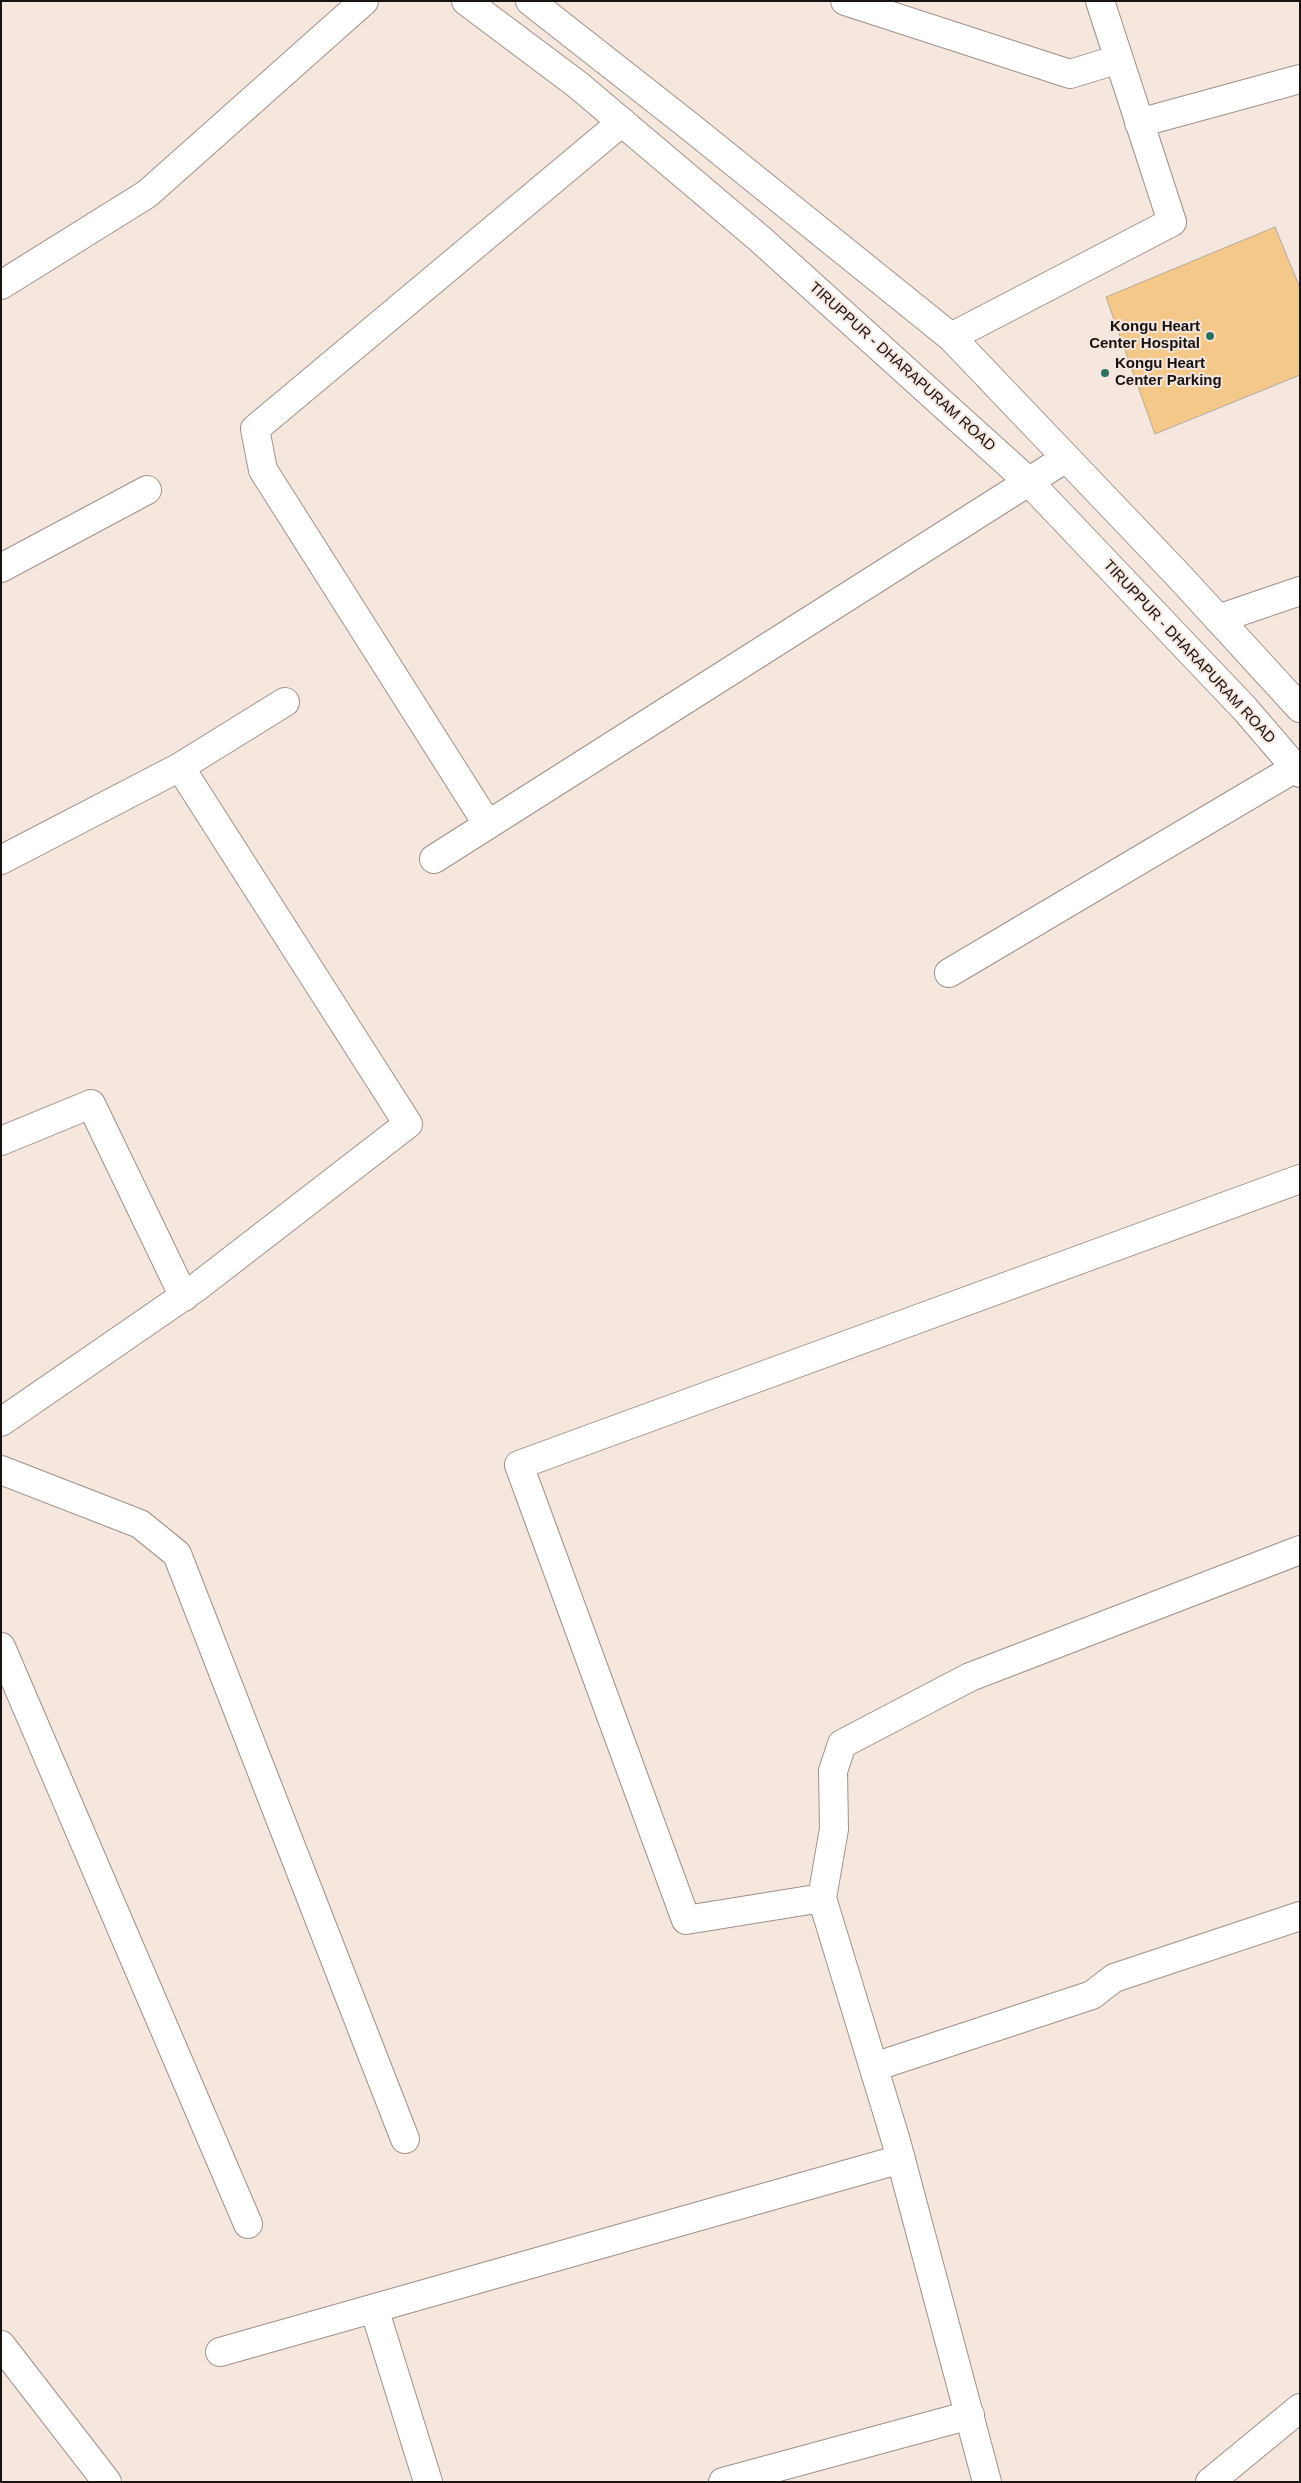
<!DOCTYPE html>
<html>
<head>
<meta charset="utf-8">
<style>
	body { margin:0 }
	#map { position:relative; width:1301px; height:2483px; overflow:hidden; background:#f5e6de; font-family:Arial,sans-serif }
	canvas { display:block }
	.frame { position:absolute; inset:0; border:2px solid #181310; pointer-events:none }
</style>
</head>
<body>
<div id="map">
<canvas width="1301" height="2483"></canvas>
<div class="frame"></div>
</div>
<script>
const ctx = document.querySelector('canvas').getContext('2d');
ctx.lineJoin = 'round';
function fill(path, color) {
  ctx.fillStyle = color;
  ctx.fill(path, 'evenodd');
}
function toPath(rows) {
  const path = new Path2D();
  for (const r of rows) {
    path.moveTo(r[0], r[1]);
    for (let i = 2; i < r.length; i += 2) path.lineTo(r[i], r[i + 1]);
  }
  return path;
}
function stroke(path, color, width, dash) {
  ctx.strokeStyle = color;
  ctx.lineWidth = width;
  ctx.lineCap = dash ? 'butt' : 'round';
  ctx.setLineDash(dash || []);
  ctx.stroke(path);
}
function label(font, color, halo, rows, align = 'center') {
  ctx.font = font + ' Arial,sans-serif';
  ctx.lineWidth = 4;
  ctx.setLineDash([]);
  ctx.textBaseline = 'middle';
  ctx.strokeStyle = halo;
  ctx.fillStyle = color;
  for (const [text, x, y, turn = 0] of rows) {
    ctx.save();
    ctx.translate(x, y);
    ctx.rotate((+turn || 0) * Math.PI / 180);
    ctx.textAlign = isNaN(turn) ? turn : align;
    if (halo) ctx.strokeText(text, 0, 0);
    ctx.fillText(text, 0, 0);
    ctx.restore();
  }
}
const building = toPath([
	[1275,227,1300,288,1300,375,1155,434,1106,297,1275,227]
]);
fill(building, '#f3c889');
stroke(building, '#b2a99d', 1);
const minor = toPath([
	[845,1,1070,74,1119,59],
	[1139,123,1300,79],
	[1,285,147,194,364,1],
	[951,337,1172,222,1100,1],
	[1,568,147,490],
	[1218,619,1300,591],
	[488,825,263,470,255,429,622,122],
	[434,859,1066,458],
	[1,860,180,767,285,702],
	[949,973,1295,768],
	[1,1141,91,1104,184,1297],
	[1,1422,197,1287,408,1124,180,767],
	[1,1470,140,1524,177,1554,405,2139],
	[1,1647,248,2224],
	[822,1898,686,1920,519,1465,1300,1179],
	[874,2067,1092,1995,1114,1978,1300,1916],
	[374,2308,428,2482],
	[1,2345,107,2482],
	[220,2352,901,2159],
	[723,2482,970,2415],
	[987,2482,896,2141,822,1898,834,1829,833,1771,842,1744,970,1677,1300,1550],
	[1210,2482,1300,2408]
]);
const highway = toPath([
	[466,1,578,85,760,239,1029,482,1245,709,1300,773],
	[530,1,688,125,951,337,1179,576,1300,708]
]);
stroke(minor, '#9f918a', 30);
stroke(highway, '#9f918a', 30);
stroke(minor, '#fff', 28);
stroke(highway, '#fff', 28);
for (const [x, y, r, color] of [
	[1210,336,5,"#2e7060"],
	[1105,373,5,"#2e7060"]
]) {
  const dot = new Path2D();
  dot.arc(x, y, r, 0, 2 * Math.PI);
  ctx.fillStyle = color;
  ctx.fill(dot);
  stroke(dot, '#f5e6de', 2);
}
label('bold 15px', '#181310', '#f5e6de', [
	["Kongu Heart",1200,327],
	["Center Hospital",1200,344],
	["Kongu Heart",1115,364,"left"],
	["Center Parking",1115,381,"left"]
], 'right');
label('15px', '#181310', '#f5e6de', [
	["TIRUPPUR - DHARAPURAM ROAD",902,367,42],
	["TIRUPPUR - DHARAPURAM ROAD",1189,652,47]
]);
</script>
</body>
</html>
